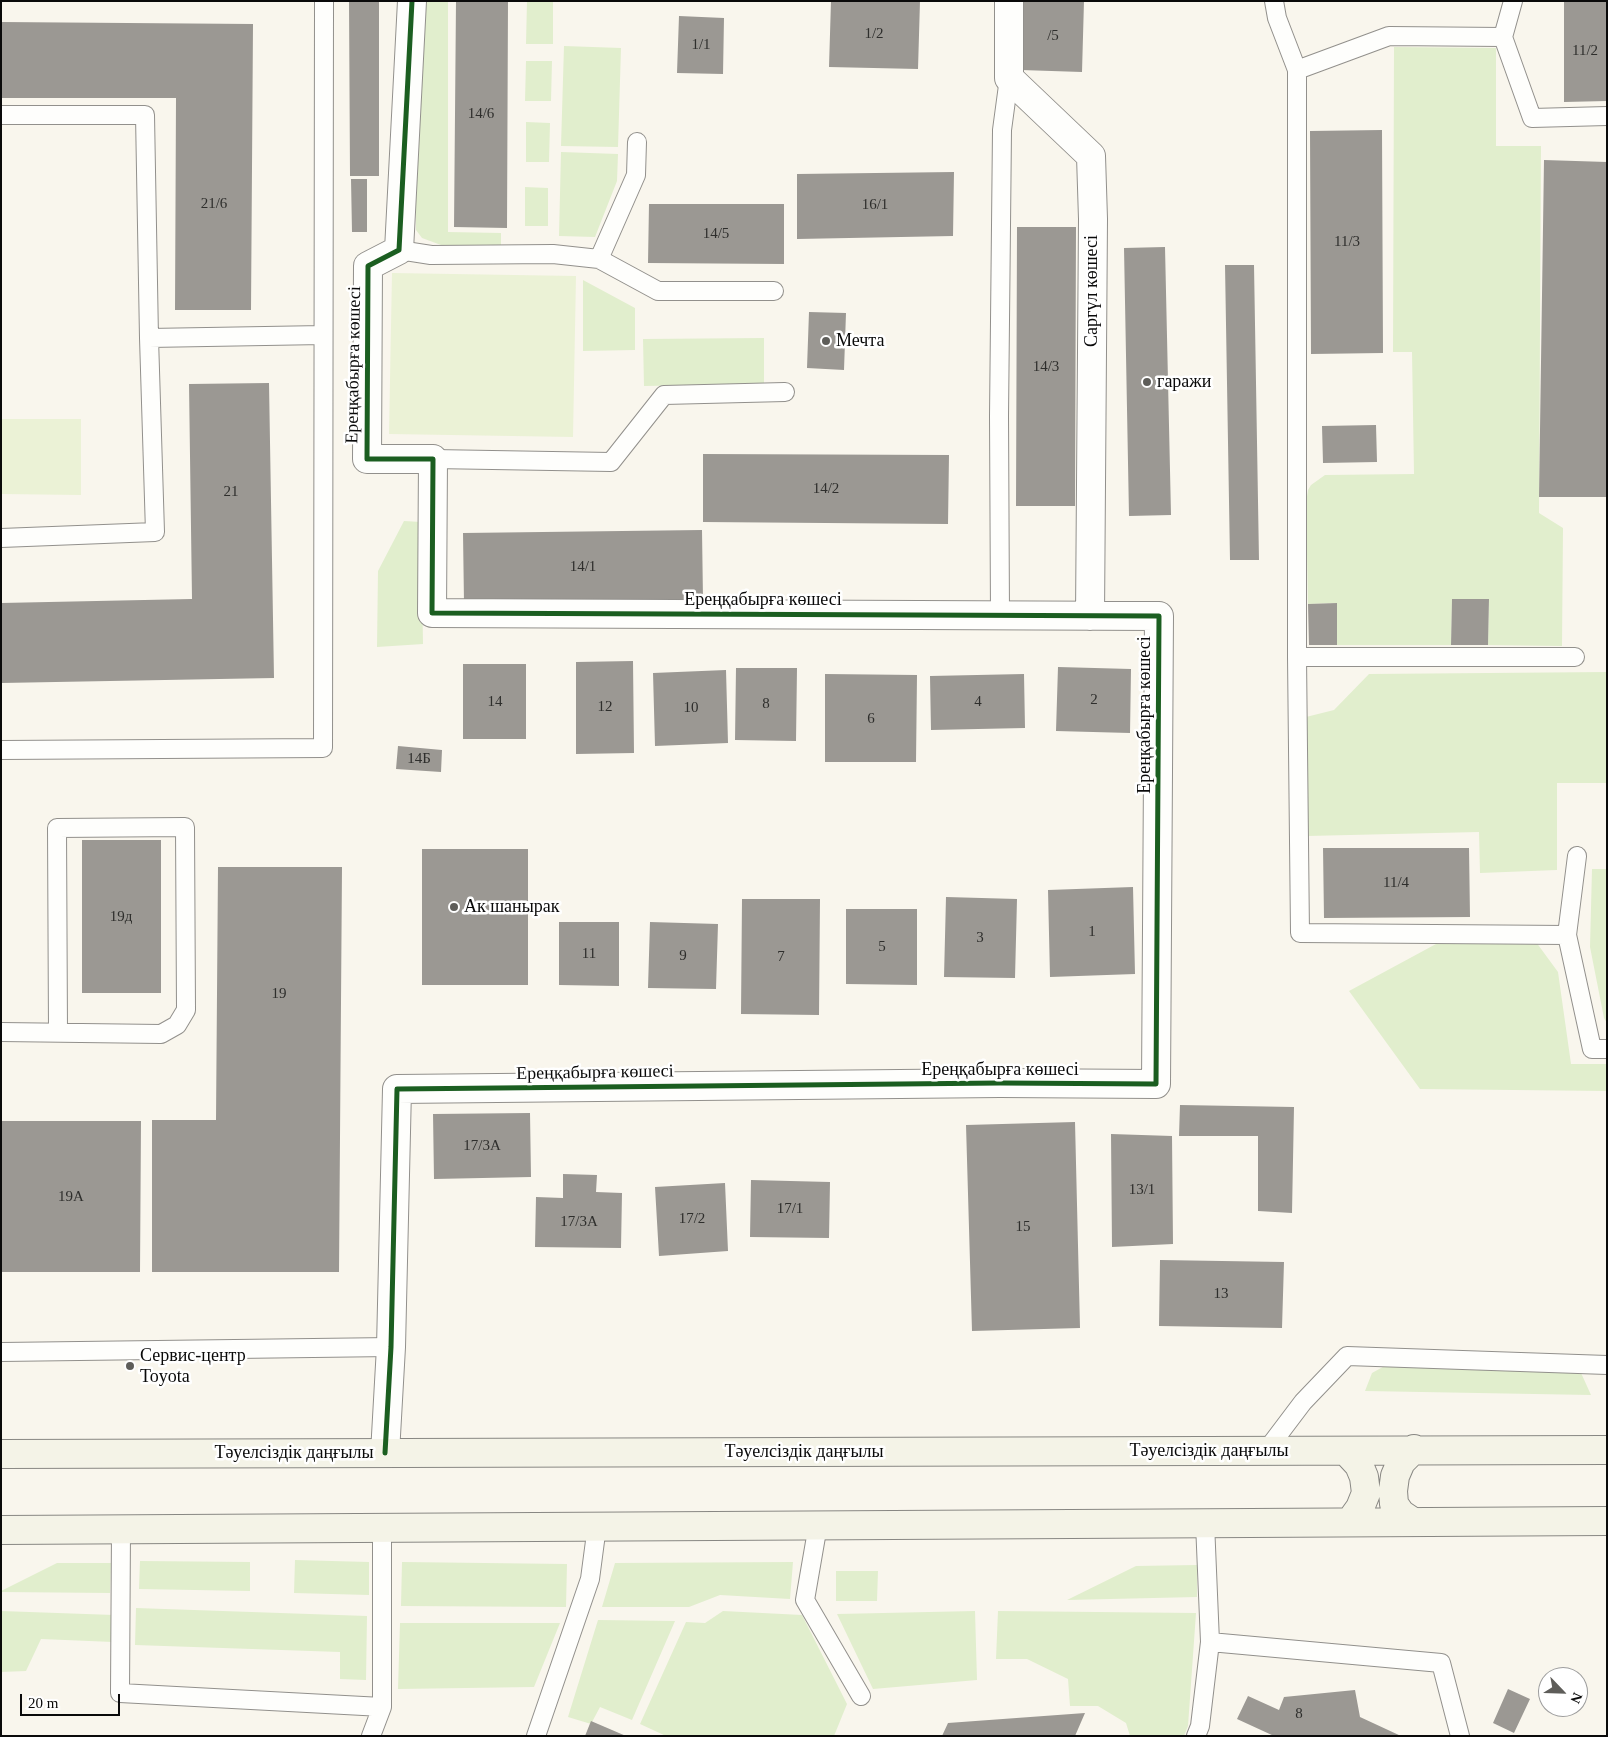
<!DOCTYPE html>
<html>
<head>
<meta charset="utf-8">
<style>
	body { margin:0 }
	#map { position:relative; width:1608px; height:1737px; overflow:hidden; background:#f9f6ed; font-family:Georgia,serif }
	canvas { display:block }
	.frame { position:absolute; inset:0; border:2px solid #0a0a0a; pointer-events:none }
	.north { position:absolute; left:1538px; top:1667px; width:50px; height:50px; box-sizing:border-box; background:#fff; border:1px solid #9d9d9d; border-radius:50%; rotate:114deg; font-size:14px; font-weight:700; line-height:20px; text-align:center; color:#0a0a0a }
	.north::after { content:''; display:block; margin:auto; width:18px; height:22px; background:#5e5d59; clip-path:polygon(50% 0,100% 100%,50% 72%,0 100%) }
	.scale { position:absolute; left:20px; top:1694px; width:100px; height:22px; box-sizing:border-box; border:2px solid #0a0a0a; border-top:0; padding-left:6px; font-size:15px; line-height:18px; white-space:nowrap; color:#0a0a0a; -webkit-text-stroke:4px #fff; paint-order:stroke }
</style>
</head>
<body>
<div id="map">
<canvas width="1608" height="1737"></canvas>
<div class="frame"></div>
<div class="north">N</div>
<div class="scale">20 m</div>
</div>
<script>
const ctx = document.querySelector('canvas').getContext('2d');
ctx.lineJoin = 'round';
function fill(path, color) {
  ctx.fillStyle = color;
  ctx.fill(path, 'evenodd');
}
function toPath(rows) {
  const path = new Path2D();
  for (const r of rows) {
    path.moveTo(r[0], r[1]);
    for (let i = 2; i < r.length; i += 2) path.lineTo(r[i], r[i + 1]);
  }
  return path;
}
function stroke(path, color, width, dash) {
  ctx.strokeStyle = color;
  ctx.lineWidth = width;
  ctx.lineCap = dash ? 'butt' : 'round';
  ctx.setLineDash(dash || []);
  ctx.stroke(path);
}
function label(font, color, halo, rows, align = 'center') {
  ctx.font = font + ' Georgia,serif';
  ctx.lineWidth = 5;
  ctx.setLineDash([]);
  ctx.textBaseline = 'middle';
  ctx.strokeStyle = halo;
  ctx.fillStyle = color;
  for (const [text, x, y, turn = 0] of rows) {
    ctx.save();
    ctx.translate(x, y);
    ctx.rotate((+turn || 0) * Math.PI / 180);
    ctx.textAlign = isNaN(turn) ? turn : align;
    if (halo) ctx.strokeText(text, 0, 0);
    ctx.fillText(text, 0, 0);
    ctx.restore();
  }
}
fill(toPath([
	[415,1,448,1,448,232,501,233,501,246,441,245,422,238,416,230],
	[527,1,553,1,553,44,526,44],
	[564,46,621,48,618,147,561,146],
	[1394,47,1496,48,1496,146,1541,146,1539,513,1563,528,1562,646,1488,645,1489,599,1452,599,1451,645,1337,645,1337,603,1308,604,1306,503,1308,490,1311,485,1325,475,1414,474,1412,352,1393,352],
	[526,61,552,61,551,101,525,101],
	[526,122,550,123,549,162,526,162],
	[561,152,618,154,617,181,595,237,559,236],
	[525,187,548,188,548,226,525,226],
	[583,280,635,308,635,350,583,351],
	[764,338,764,384,644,386,643,339],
	[404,521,421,522,423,644,377,647,378,571],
	[1607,672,1607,783,1557,783,1557,870,1480,873,1479,832,1307,836,1306,717,1334,710,1369,674],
	[1592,869,1607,869,1607,1023,1604,1018,1590,947],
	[1536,942,1558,972,1571,1064,1607,1064,1607,1091,1420,1089,1349,991,1436,944],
	[1399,1358,1577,1364,1591,1395,1365,1391,1372,1373],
	[295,1560,369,1562,369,1595,294,1593],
	[140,1561,250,1562,250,1591,139,1589],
	[402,1562,567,1564,566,1607,401,1606],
	[793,1562,790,1599,720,1595,689,1607,602,1607,615,1563],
	[57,1563,111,1563,110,1593,1,1592,1,1591],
	[1197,1565,1197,1597,1067,1600,1136,1566],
	[836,1571,878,1571,877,1601,836,1601],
	[136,1608,367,1616,366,1680,340,1679,340,1652,135,1645],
	[1,1611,114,1615,113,1642,41,1639,26,1671,1,1672],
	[723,1611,802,1615,847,1704,834,1736,666,1736,640,1724,686,1622,705,1623],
	[975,1611,977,1680,873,1689,837,1614],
	[998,1611,1196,1613,1188,1726,1184,1736,1130,1736,1126,1723,1098,1706,1070,1706,1068,1679,1027,1659,996,1659],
	[598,1620,675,1621,632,1720,600,1707,591,1724,568,1717],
	[400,1623,560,1623,534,1687,398,1689]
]), '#e1eecd');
fill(toPath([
	[392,273,576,276,573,437,389,434],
	[1,419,81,419,81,495,1,494]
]), '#ebf2d6');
fill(toPath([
	[349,1,379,1,379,176,350,176],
	[456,1,508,1,507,228,454,227],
	[831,1,920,1,918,69,829,67],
	[1024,1,1084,1,1082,72,1021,70],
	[1564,1,1607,1,1607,101,1564,102],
	[679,16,724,18,723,74,677,73],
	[1,22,253,24,251,310,175,310,176,98,1,98],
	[1382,130,1383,353,1311,354,1310,131],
	[1544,160,1607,162,1607,497,1539,497],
	[954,172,953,236,797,239,797,174],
	[351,179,367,179,367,232,352,232],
	[649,204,784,204,784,264,648,263],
	[1017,227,1076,227,1075,506,1016,506],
	[1165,247,1171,515,1129,516,1124,248],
	[1225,265,1254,265,1259,560,1230,560],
	[809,312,846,313,844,370,807,368],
	[269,383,274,678,1,683,1,603,192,599,189,384],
	[1376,425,1377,462,1323,463,1322,426],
	[703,454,949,455,948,524,703,522],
	[702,530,703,600,464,603,463,533],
	[1452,599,1489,599,1488,645,1451,645],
	[1337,603,1337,645,1309,645,1308,604],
	[633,661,634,753,576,754,576,662],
	[463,664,526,664,526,739,463,739],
	[1058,667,1131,669,1130,733,1056,731],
	[736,668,797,668,796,741,735,740],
	[726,670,728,743,655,746,653,673],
	[825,674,917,675,916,762,825,762],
	[1024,674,1025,728,931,730,930,676],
	[398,746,442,750,441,772,396,769],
	[82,840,161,840,161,993,82,993],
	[1323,848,1469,848,1470,917,1324,918],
	[422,849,528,849,528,985,422,985],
	[218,867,342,867,339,1272,152,1272,152,1120,216,1120],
	[1133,887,1135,974,1050,977,1048,890],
	[946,897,1017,899,1015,978,944,977],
	[742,899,820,899,819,1015,741,1014],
	[846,909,917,909,917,985,846,984],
	[559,922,619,922,619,986,559,985],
	[650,922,718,924,716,989,648,988],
	[1180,1105,1294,1107,1292,1213,1258,1211,1258,1136,1179,1136],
	[530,1113,531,1177,434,1179,433,1114],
	[1,1121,141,1121,140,1272,1,1272],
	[1075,1122,1080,1328,972,1331,966,1125],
	[1111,1134,1172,1136,1173,1244,1112,1247],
	[563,1174,597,1175,596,1192,622,1193,621,1248,535,1247,536,1197,563,1198],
	[751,1180,830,1182,829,1238,750,1237],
	[725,1183,728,1251,659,1256,655,1187],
	[1160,1260,1284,1262,1282,1328,1159,1326],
	[1508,1689,1530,1699,1514,1733,1493,1723],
	[1355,1690,1360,1717,1401,1736,1274,1736,1237,1719,1248,1696,1279,1710,1284,1697],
	[1085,1713,1075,1736,942,1736,948,1723],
	[591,1721,626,1736,585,1736]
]), '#9b9893');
const lane = toPath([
	[1274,1,1277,18,1297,70],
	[1503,37,1513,1],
	[1,115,145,115,149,338],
	[1607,116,1532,118,1503,37,1389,36,1297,70,1297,657,1300,933,1567,935,1592,1049,1607,1049],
	[399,250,431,255,553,254,599,259,658,291,774,291],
	[599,259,636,175,637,142],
	[433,459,611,462,664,395,785,392],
	[1,538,155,532,149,338,323,335],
	[1000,615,999,416,1002,130,1009,78],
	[1297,657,1575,657],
	[1,750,323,748,324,1],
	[1567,935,1577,856],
	[1,1032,161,1034,177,1025,186,1010,185,827,57,828,58,1032],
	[1,1352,391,1347],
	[1266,1451,1303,1402,1347,1356,1607,1365],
	[818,1525,805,1600,861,1696],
	[121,1530,120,1693,382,1707],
	[1210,1642,1441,1663,1460,1736],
	[371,1736,382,1707,382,1528],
	[536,1736,590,1579,597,1526],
	[1196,1736,1200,1726,1210,1642,1205,1523]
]);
const street = toPath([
	[1009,1,1009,78,1091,156,1093,219,1090,616],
	[385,1453,391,1347,397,1089,1000,1083,1156,1084,1159,616,432,613,433,459,367,459,368,266,399,250,412,1]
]);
const secondary = toPath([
	[1346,1451,1359,1465,1364,1477,1366,1493,1360,1508,1350,1522],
	[1,1454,1607,1450],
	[1413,1522,1401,1514,1394,1504,1393,1491,1395,1476,1401,1462,1414,1449],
	[1,1530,1607,1521]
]);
stroke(lane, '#92908c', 20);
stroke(street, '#92908c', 30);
stroke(secondary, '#888783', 30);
stroke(lane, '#fefefc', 18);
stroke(street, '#fefefc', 28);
stroke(secondary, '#f4f3e7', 28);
stroke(toPath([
	[385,1453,391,1347,397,1089,1000,1083,1156,1084,1159,616,432,613,433,459,367,459,368,266,399,250,412,1]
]), '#1b5e20', 5);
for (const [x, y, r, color] of [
	[826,341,5,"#5e5d59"],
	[1147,382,5,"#5e5d59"],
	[454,907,5,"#5e5d59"],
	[130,1366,5,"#5e5d59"]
]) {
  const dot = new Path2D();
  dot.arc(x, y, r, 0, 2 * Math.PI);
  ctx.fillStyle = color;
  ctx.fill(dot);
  stroke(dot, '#fff', 2);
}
label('15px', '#2e2e2c', null, [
	["1/2",874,34],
	["/5",1053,36],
	["1/1",701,45],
	["11/2",1585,51],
	["14/6",481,114],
	["21/6",214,204],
	["16/1",875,205],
	["14/5",716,234],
	["11/3",1347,242],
	["14/3",1046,367],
	["14/2",826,489],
	["21",231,492],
	["14/1",583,567],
	["2",1094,700],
	["14",495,702],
	["4",978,702],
	["8",766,704],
	["12",605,707],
	["10",691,708],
	["6",871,719],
	["14Б",419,759],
	["11/4",1396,883],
	["19д",121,917],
	["1",1092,932],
	["3",980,938],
	["5",882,947],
	["11",589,954],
	["9",683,956],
	["7",781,957],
	["19",279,994],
	["17/3А",482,1146],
	["13/1",1142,1190],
	["19A",71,1197],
	["17/1",790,1209],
	["17/2",692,1219],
	["17/3A",579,1222],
	["15",1023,1227],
	["13",1221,1294],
	["8",1299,1714]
]);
label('18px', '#0a0a0a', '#fff', [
	["Саргүл көшесі",1092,291,-90],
	["Ереңқабырға көшесі",354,365,-89],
	["Ереңқабырға көшесі",763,600],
	["Ереңқабырға көшесі",1145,715,-90],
	["Ереңқабырға көшесі",1000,1070],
	["Ереңқабырға көшесі",595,1073,-1],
	["Тәуелсіздік даңғылы",1209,1451],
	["Тәуелсіздік даңғылы",804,1452],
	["Тәуелсіздік даңғылы",294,1453]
]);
label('18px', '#0a0a0a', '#fff', [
	["Мечта",836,341],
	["гаражи",1157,382],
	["Ак шанырак",464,907],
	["Сервис-центр",140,1356],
	["Toyota",140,1377]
], 'left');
</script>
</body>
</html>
